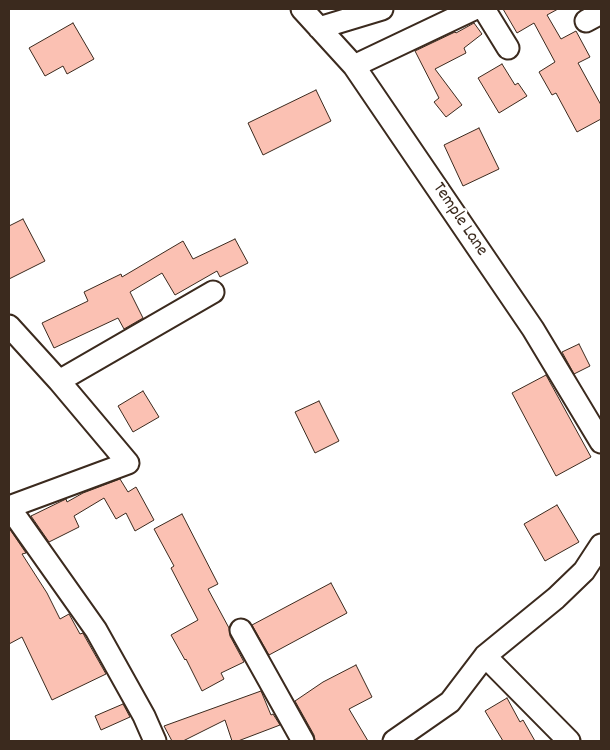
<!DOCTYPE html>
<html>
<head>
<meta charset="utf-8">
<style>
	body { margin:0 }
	#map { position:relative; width:610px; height:750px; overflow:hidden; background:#fff; font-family:Dekko,sans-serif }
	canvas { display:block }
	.frame { position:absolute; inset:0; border:10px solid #3b2a1e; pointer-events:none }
</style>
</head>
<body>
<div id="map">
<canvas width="610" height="750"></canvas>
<div class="frame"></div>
</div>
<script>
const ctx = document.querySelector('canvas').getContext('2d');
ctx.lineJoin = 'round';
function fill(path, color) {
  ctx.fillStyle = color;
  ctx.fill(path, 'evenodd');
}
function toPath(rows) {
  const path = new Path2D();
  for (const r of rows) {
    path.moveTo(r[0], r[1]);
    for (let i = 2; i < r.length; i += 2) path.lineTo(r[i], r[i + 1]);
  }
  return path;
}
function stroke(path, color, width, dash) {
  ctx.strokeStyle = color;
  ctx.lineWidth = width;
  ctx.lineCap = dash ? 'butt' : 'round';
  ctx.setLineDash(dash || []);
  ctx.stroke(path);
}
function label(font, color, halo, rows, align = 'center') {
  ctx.font = font + ' Dekko,sans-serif';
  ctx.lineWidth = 5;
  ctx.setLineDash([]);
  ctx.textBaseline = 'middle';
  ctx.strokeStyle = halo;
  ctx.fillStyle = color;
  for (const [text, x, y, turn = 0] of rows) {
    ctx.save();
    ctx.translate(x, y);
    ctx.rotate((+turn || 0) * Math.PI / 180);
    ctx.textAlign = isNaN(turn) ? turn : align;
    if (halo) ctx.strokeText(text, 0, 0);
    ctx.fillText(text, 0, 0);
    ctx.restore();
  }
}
const building = toPath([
	[503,9,558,9,547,15,561,39,576,31,590,57,578,63,601,105,601,119,577,132,556,93,552,95,539,72,555,62,534,23,517,33,503,9],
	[73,23,94,59,67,74,63,66,45,76,29,48,73,23],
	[474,23,482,34,464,48,466,53,435,69,462,105,446,117,434,102,439,98,415,51,455,32,456,33,474,23],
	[502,64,515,85,518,83,527,96,499,113,478,78,502,64],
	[316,90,331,121,263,155,248,123,316,90],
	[479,128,499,169,463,186,444,145,479,128],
	[23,219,45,261,9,279,9,226,23,219],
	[235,239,248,263,220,277,217,271,175,295,162,273,130,292,143,318,124,329,118,318,54,348,42,323,88,301,84,292,121,274,122,277,183,241,193,259,235,239],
	[579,344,590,366,574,374,562,352,579,344],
	[546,375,591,457,556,476,512,393,546,375],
	[143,391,159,417,133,432,118,406,143,391],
	[319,401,339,441,315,453,295,412,319,401],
	[120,479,128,492,136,487,154,520,135,531,126,513,116,519,104,498,74,516,79,527,49,542,31,516,66,499,67,502,83,493,120,479],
	[557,505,579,542,545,561,524,524,557,505],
	[182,514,218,584,208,589,229,628,230,636,244,662,221,673,224,679,202,691,186,659,185,660,171,635,198,620,171,568,174,566,154,529,182,514],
	[9,528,26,553,22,554,47,593,60,619,69,614,80,634,83,633,85,637,106,674,52,700,22,637,9,644,9,528],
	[331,583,347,613,269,655,252,625,331,583],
	[356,665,372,697,349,709,368,741,315,741,314,735,295,701,323,682,356,665],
	[261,691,271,715,273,714,280,725,238,741,232,741,225,720,183,741,172,741,164,726,261,691],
	[507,698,520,722,523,720,535,741,503,741,485,711,507,698],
	[123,704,130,717,101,730,95,716,123,704]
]);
fill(building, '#fbc1b3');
stroke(building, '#3b2a1e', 1);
const minor = toPath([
	[302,9,354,66,533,329,601,442],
	[484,9,508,48],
	[586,21,601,13],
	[319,28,382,9],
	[354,66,474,9],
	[9,326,59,381,128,463,9,507,96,630,144,716,155,741],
	[59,381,213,292],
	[241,630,303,741],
	[485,656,569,741],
	[394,741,450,702,485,656,556,598,584,571,601,545]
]);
stroke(minor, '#3b2a1e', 25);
stroke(minor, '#fff', 21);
label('18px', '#3b2a1e', '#fff', [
	["Temple Lane",459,220,56]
]);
</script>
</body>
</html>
